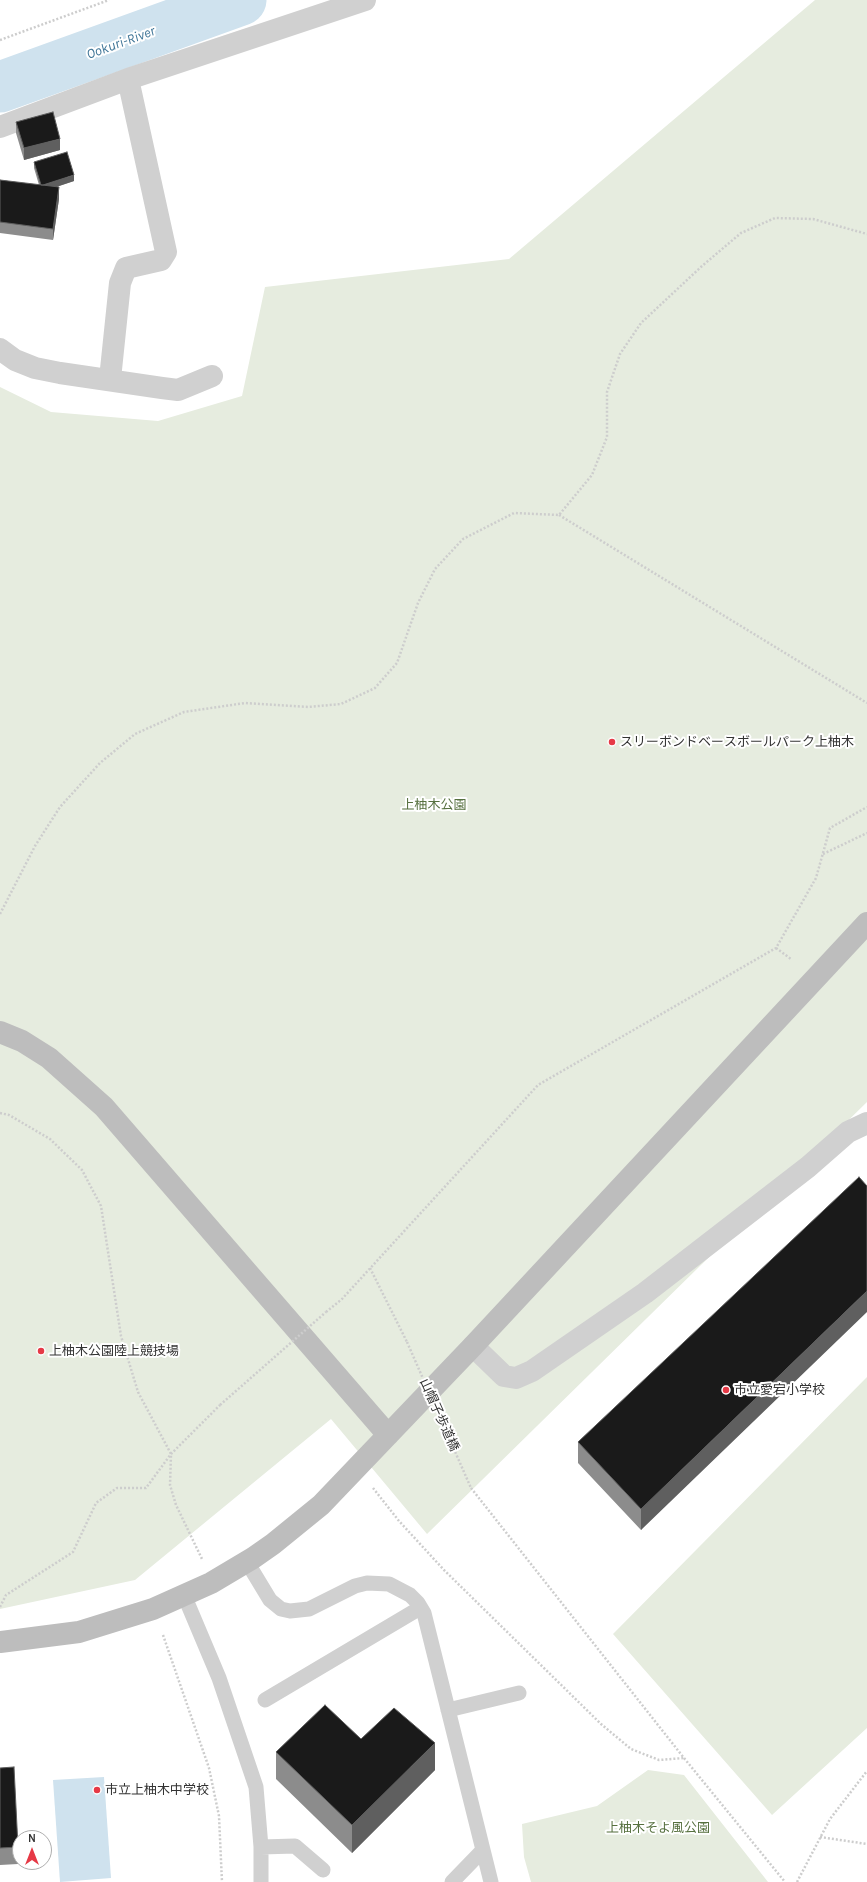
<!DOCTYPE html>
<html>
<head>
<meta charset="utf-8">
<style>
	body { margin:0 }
	#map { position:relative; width:867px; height:1882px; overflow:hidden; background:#fff; font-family:Karla,sans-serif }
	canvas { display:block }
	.north { position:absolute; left:12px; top:1830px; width:40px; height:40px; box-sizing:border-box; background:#fff; border:1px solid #adadad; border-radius:50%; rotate:0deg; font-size:11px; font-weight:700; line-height:16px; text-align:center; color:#333 }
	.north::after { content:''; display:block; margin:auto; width:14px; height:18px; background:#e63946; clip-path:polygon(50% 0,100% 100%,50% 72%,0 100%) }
</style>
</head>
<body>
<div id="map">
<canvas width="867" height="1882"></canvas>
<div class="north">N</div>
</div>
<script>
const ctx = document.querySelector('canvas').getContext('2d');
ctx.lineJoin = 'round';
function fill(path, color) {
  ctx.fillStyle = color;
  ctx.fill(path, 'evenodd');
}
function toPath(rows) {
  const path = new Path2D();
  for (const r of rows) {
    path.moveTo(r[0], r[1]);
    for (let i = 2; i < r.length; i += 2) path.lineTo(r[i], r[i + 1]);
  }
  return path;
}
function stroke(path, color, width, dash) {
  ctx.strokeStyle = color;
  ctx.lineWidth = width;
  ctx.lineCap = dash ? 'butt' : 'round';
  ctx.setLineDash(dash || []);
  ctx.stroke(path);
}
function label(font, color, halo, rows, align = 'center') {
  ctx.font = font + ' Karla,"Noto Sans JP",sans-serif';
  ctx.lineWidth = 4;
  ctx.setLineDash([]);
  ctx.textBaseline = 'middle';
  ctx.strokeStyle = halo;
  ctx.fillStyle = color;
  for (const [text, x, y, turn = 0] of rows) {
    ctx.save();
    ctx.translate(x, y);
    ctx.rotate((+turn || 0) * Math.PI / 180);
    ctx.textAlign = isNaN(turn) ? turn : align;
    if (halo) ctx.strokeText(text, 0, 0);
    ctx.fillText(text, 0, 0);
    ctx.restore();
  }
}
fill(toPath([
	[815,0,867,0,867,1102,427,1534,331,1419,135,1580,0,1609,0,387,51,412,158,421,242,396,265,287,509,259],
	[867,1377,867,1728,772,1815,613,1634],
	[648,1770,684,1775,768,1882,531,1882,524,1857,522,1824,597,1806]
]), '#e6ecdf');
fill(toPath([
	[104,1777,111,1878,60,1882,53,1780]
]), '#cfe2ee');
stroke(toPath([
	[0,87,241,0]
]), '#cfe2ee', 51);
stroke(toPath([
	[0,40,109,0],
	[559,515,867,703],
	[823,854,867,833],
	[0,914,35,846,60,807,100,763,135,734,184,712,245,703,308,707,341,704,375,688,397,663,418,603,435,569,463,539,514,513,559,515,592,475,607,437,607,392,620,354,641,323,702,266,741,233,775,218,813,219,867,234],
	[776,948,791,959],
	[0,1113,9,1115,50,1139,82,1170,101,1206,121,1336,138,1392,171,1454,170,1485,176,1505,202,1559],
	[370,1268,407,1342],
	[326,1312,342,1299,538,1085,776,948,816,878,830,828,867,807],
	[373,1488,399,1521,444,1570,601,1724,631,1749,659,1760,684,1758],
	[471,1488,684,1758,785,1882],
	[0,1607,6,1595,73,1552,96,1503,117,1488,146,1488,171,1454,220,1405],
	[163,1635,209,1768,219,1816,222,1882],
	[820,1837,867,1844],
	[797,1882,830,1819,867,1771]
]), '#cdcdcd', 2.5, [2, 2]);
stroke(toPath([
	[247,1562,270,1600,281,1609,290,1611,309,1609,355,1586,367,1583,389,1584,410,1595,418,1603,424,1613,491,1882],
	[184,1595,219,1678,256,1787,261,1847,261,1882],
	[265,1700,420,1608],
	[448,1710,519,1693],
	[261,1847,295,1846,323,1870],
	[452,1882,483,1850]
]), '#d0d0d0', 15);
stroke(toPath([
	[0,127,128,79,365,0],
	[0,349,15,360,35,368,60,373,162,388,178,390,212,376],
	[110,379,120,283,126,268,161,260,166,252,128,79],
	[473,1346,504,1376,516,1378,532,1371,645,1293,808,1167,848,1132,867,1123]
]), '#d0d0d0', 22);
stroke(toPath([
	[0,1032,22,1041,49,1058,104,1107,388,1435],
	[0,1642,79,1632,153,1609,211,1583,253,1558,273,1544,321,1505,473,1346,867,923]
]), '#bdbdbd', 22);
stroke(toPath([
	[407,1342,471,1488],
	[220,1405,326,1312]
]), '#cdcdcd', 2.5, [2, 2]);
fill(toPath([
	[16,122,60,150,24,160,16,133],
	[34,162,74,181,56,187,59,199,53,240,0,233,0,180,39,185,34,168],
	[867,1186,641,1530,578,1463,578,1442],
	[276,1752,435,1770,352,1853,276,1779],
	[0,1768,18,1847,18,1864,0,1865]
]), '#8c8c8c');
fill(toPath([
	[60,139,60,150,24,160,24,148],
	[74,175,74,181,41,192,41,186],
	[59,187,59,199,53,240,53,229],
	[867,1291,867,1312,641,1530,641,1509],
	[435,1743,435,1770,352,1853,352,1825]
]), '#5f5f5f');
const building = toPath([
	[53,112,60,139,24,148,16,122,53,112],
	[67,152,74,175,43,185,41,185,34,162,67,152],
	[0,180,59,187,53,229,0,222,0,180],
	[859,1177,867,1186,867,1291,641,1509,578,1442,859,1177],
	[325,1705,361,1739,394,1708,435,1743,352,1825,276,1752,325,1705],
	[14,1767,18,1847,0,1848,0,1768,14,1767]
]);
fill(building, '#1a1a1a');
stroke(building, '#5f5f5f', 1);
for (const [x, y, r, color] of [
	[612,742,4,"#e63946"],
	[41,1351,4,"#e63946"],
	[726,1390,4,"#e63946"],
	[97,1790,4,"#e63946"]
]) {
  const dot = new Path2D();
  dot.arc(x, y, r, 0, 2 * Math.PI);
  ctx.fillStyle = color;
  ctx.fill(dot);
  stroke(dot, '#fff', 1.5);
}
label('13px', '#333', '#fff', [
	["スリーボンドベースボールパーク上柚木",620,742],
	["上柚木公園陸上競技場",49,1351],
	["市立愛宕小学校",734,1390],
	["市立上柚木中学校",105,1790]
], 'left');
label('13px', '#56703f', '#fff', [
	["上柚木公園",434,805],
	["上柚木そよ風公園",658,1828]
]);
label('13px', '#333', '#fff', [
	["山帽子歩道橋",439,1415,66]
]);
label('italic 14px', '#3f7597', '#fff', [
	["Ookuri-River",121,43,-20]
]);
</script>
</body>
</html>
